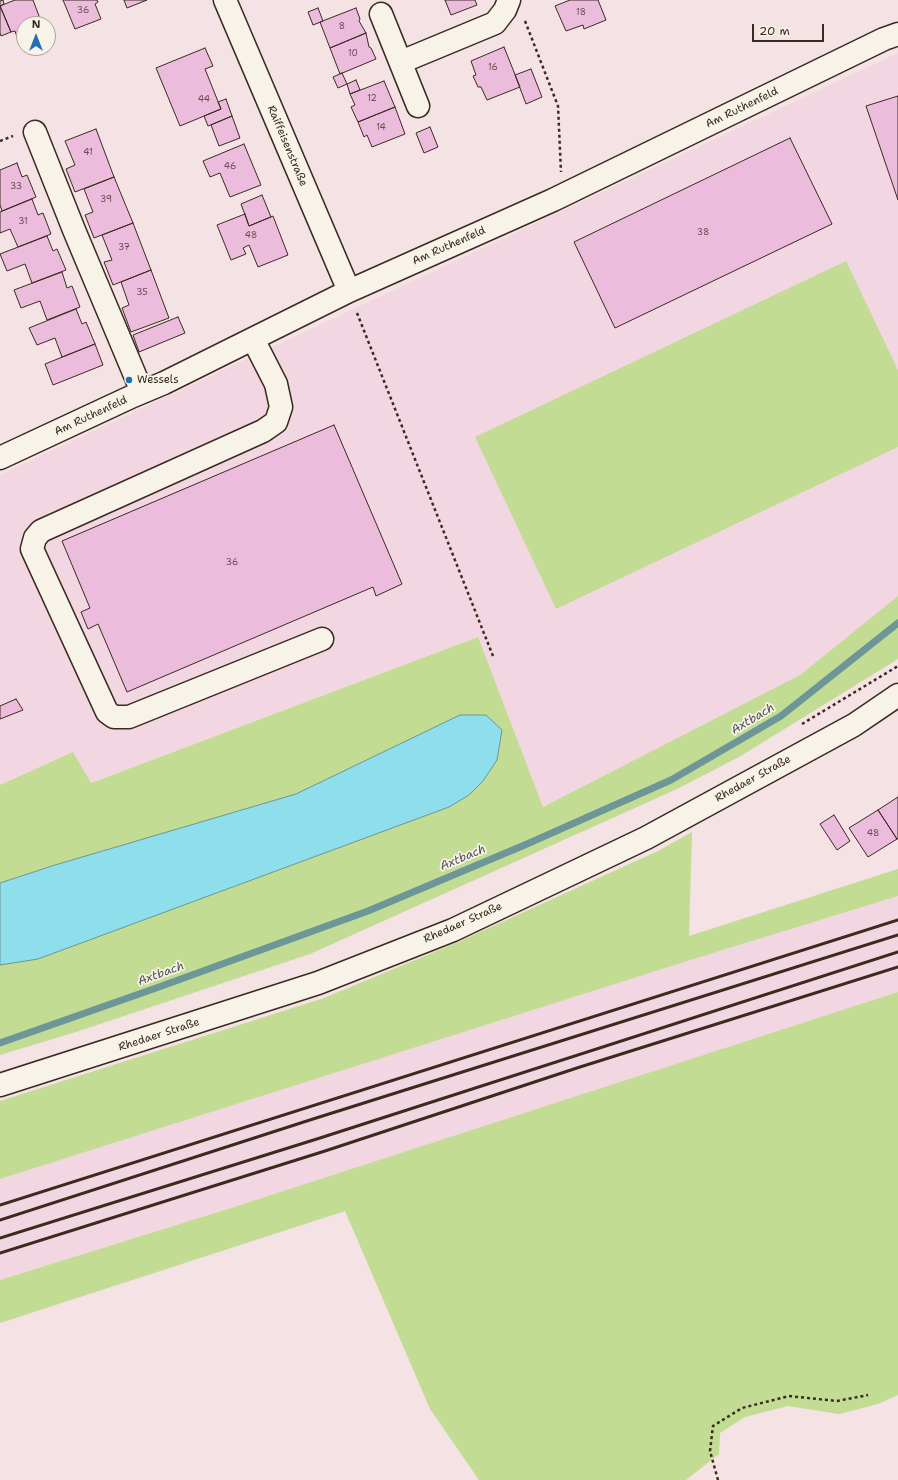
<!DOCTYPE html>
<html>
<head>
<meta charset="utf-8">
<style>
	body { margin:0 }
	#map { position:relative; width:898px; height:1480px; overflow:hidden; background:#f4e2e5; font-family:"Shantell Sans",sans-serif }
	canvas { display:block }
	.north { position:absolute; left:16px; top:16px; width:40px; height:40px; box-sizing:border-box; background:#f7f3e8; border:1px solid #aca397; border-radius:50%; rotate:0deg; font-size:11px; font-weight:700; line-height:16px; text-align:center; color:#3b2a1e }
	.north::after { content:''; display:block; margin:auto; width:14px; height:18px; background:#1f6fb2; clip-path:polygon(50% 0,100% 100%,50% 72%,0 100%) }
	.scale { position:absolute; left:752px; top:24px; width:72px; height:18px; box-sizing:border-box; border:2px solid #3b2a1e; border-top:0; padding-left:5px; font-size:12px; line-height:14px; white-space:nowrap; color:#3b2a1e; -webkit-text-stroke:3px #f7f3e8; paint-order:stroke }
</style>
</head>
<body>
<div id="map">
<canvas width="898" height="1480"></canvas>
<div class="north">N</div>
<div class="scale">20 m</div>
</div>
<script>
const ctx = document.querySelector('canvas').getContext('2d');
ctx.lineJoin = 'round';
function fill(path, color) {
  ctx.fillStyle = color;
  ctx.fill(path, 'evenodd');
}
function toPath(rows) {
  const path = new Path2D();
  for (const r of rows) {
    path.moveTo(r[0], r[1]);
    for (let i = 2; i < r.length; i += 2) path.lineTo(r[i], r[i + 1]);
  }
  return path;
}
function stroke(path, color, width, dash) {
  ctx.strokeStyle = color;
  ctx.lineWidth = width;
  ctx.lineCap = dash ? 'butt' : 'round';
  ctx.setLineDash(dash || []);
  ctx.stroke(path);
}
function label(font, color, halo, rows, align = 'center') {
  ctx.font = font + ' "Shantell Sans",sans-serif';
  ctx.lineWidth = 3.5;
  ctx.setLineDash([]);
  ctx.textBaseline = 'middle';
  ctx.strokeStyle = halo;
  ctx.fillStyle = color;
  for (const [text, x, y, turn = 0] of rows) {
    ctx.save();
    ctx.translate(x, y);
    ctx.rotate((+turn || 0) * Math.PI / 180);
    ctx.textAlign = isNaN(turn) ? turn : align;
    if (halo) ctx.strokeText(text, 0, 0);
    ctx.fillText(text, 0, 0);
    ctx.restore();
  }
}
fill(toPath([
	[898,53,898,596,800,675,543,807,477,637,90,783,73,753,0,785,0,475],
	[898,896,898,992,340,1173,0,1280,0,1179,697,958]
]), '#f2d7e3');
fill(toPath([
	[846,261,898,370,898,447,556,609,475,437],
	[898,596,898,659,739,757,677,789,310,954,76,1032,0,1055,0,785,73,752,91,783,478,637,543,807,800,675],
	[692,832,689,936,898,869,898,896,697,958,0,1179,0,1101,324,998,456,943,658,851],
	[898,992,898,1395,878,1404,839,1414,788,1406,745,1417,720,1433,719,1454,686,1480,479,1480,430,1409,345,1211,0,1323,0,1280,237,1206]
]), '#c2dc93');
const water = toPath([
	[460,715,486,715,502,730,497,760,483,781,469,795,449,807,38,959,0,965,0,883,55,865,296,794,460,715]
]);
fill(water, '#8edeeb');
stroke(water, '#6d9699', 1);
stroke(toPath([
	[0,1043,159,987,368,911,527,844,671,780,781,716,898,623]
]), '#6d9699', 7);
const building = toPath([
	[3,0,4,4,0,6,11,32,1,36,0,33,0,1,3,0],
	[15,0,33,0,42,24,24,24,24,44,20,46,15,31,11,32,0,6,15,0],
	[63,0,97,0,98,2,95,4,101,19,75,29,63,0],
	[124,0,147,0,127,8,124,0],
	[445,0,475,0,477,5,451,15,445,0],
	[570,0,598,0,606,20,584,29,583,25,566,31,555,6,570,0],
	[318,8,323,21,313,25,308,12,318,8],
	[356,8,360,19,359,21,366,33,330,48,320,22,356,8],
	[366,33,369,47,371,48,376,59,340,74,330,48,366,33],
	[504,47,520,87,487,100,481,87,478,87,473,76,476,75,471,61,504,47],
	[205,48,213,66,205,69,221,109,180,126,156,68,205,48],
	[531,69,542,97,526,104,515,75,531,69],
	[342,73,347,84,338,88,333,77,342,73],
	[356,80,360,90,350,94,347,84,356,80],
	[384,81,395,107,358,122,351,107,355,105,350,94,384,81],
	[898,96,898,200,866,106,898,96],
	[226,99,232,116,208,126,204,116,221,109,218,102,226,99],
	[395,107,405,134,372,147,367,135,364,137,358,122,395,107],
	[232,116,240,138,219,146,211,125,232,116],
	[430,127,438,147,424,153,416,133,430,127],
	[96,129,114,177,75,192,66,169,75,165,65,141,96,129],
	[790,138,832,224,615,328,574,242,790,138],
	[244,144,261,185,230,197,220,173,210,177,203,161,244,144],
	[17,163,22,177,27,175,36,197,2,211,0,205,0,170,17,163],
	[114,177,133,223,94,238,85,215,93,212,84,189,114,177],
	[262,195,271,217,249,226,241,204,262,195],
	[32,199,38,215,43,213,51,234,18,247,10,229,0,233,0,212,32,199],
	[245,214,249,226,273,216,288,255,258,267,249,245,243,248,246,254,231,260,217,225,245,214],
	[133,223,151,270,113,285,104,262,112,260,102,235,133,223],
	[47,236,53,251,57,249,66,270,32,283,25,264,7,271,0,254,47,236],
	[151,270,169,318,131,332,122,308,129,305,121,282,151,270],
	[62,272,67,288,72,286,80,307,47,320,40,301,21,308,14,290,62,272],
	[76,309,82,324,86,322,95,344,62,357,55,338,37,345,29,328,76,309],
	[178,317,185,333,139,352,133,335,178,317],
	[95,344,103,365,53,385,45,364,95,344],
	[334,425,402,584,376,596,373,587,127,692,98,624,88,629,81,612,90,608,62,541,334,425],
	[16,699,23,710,0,719,0,706,16,699],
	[898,797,898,839,897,839,878,810,898,797],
	[878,810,897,839,868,857,849,828,878,810],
	[834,815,850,841,837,850,820,824,834,815]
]);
fill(building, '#ecbcdd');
stroke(building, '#3b2a1e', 1);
const minor = toPath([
	[225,0,349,291],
	[381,14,418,106],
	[401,62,495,23,505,10,509,0],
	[35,132,74,230,142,392],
	[253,339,276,384,281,407,276,422,263,431,41,531,35,538,32,549,107,712,114,717,129,717,322,639],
	[0,458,133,396,164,383,349,291,553,200,884,39,898,34],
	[0,1085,318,983,453,930,646,838,854,725,898,695]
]);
stroke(minor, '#3b2a1e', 25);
stroke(toPath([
	[525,21,558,106,561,172],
	[0,141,13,136],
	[357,313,493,656],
	[802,724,898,666],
	[718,1480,710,1451,713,1426,742,1408,789,1396,837,1401,868,1395]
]), '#3b2a1e', 2.5, [3, 3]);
stroke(minor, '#f7f3e8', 22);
stroke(toPath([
	[0,1205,898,920],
	[0,1220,313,1119,898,935],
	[0,1238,320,1138,898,952],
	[0,1253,325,1151,580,1067,898,967]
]), '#3b2a1e', 3);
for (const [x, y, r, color] of [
	[129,380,4,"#1f6fb2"]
]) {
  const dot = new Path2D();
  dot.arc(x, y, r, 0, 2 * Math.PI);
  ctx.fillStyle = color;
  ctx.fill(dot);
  stroke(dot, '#f7f3e8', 1.5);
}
label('9px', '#674e4e', null, [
	["36",83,11],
	["18",581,13],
	["8",342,27],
	["10",353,54],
	["16",493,68],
	["12",372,99],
	["44",204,100],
	["14",381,128],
	["41",88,153],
	["46",230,167],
	["33",16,187],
	["39",106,200],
	["31",23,222],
	["38",703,233],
	["48",251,236],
	["37",124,248],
	["35",142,293],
	["36",232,563],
	["48",873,834]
]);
label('11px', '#3b2a1e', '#f7f3e8', [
	["Am Ruthenfeld",742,108,-26],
	["Raiffeisenstraße",287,146,67],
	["Am Ruthenfeld",449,246,-24],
	["Am Ruthenfeld",91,416,-25],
	["Rhedaer Straße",753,779,-29],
	["Rhedaer Straße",463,923,-24],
	["Rhedaer Straße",159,1035,-18]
]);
label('11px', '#3b2a1e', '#f7f3e8', [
	["Wessels",137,380]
], 'left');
label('italic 12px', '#505751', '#f7f3e8', [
	["Axtbach",753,719,-31],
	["Axtbach",463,858,-23],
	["Axtbach",161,974,-20]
]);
</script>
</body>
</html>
